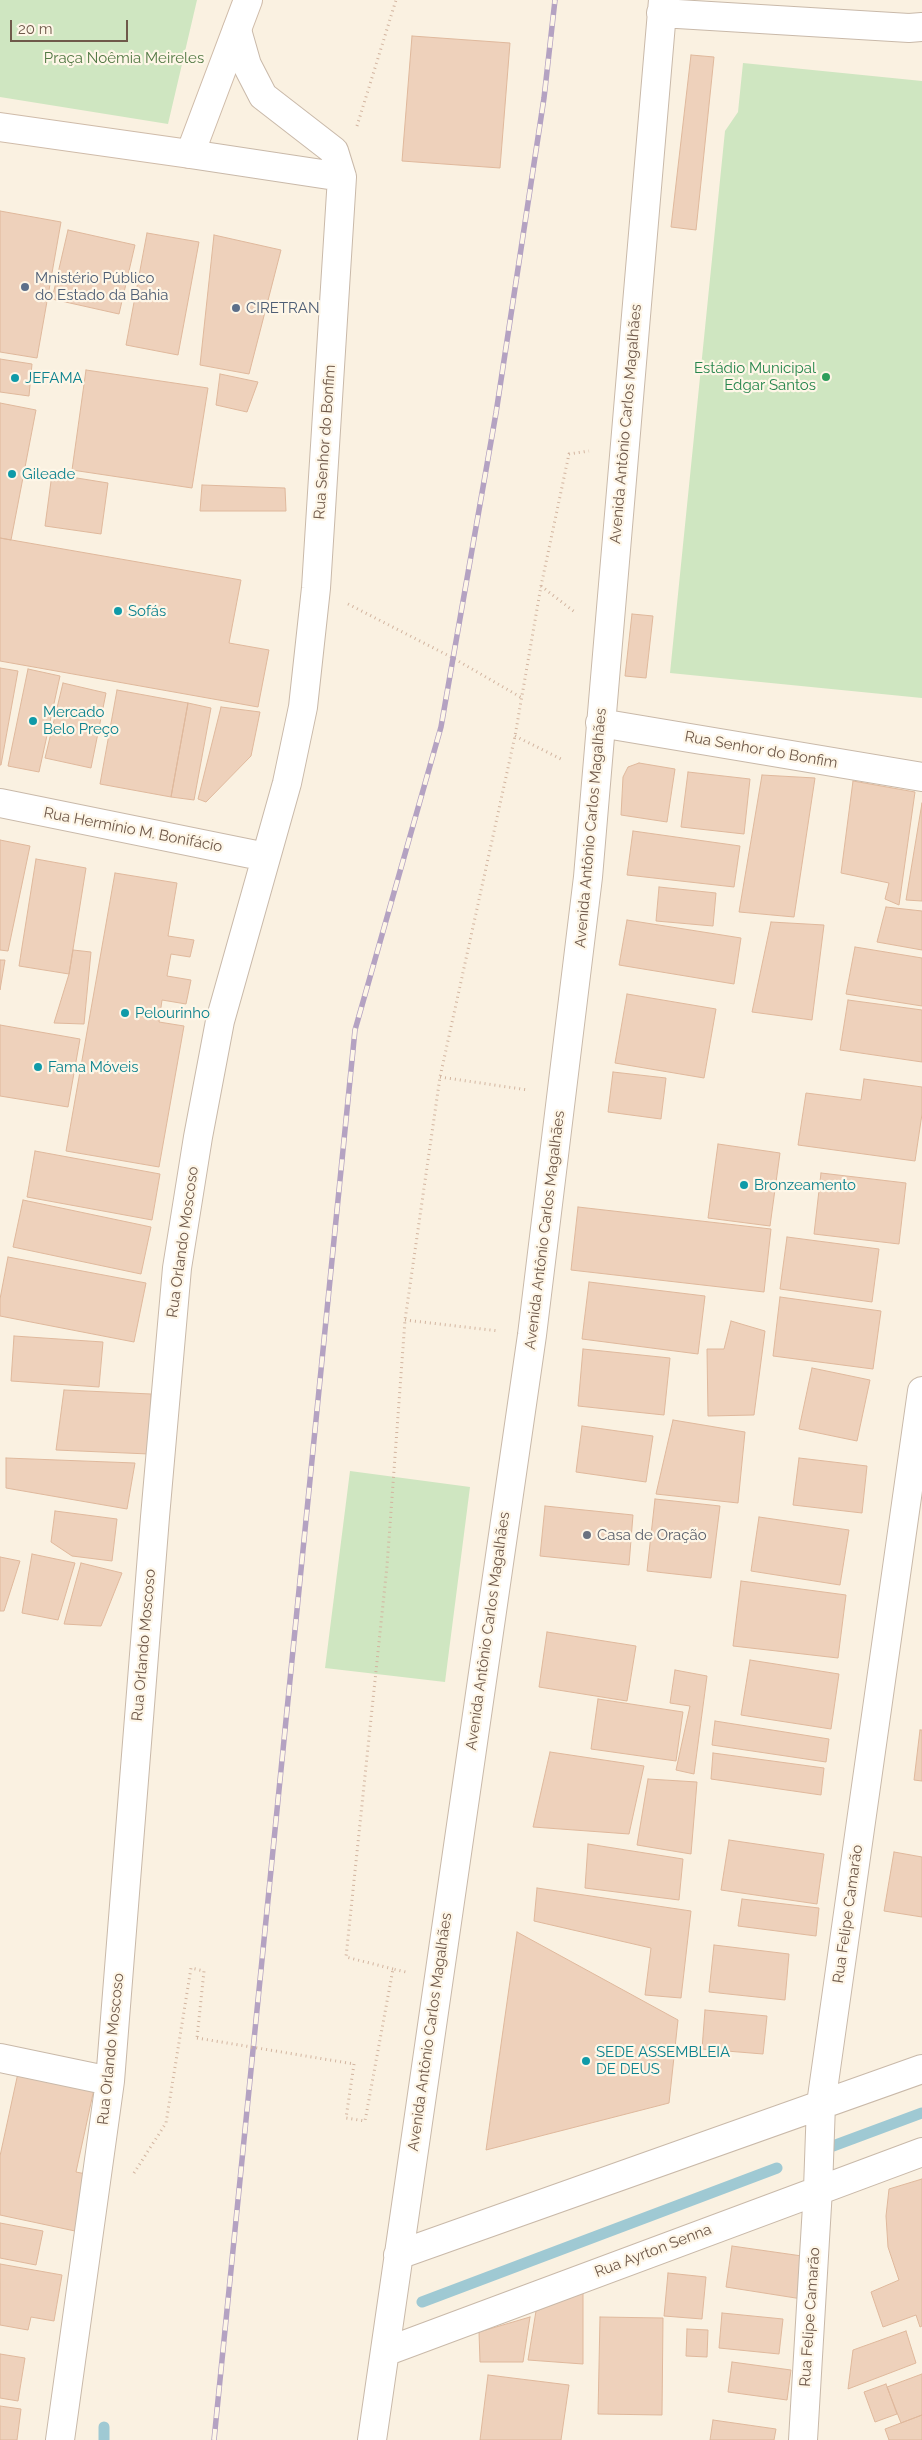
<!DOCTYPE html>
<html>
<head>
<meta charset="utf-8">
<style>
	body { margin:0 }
	#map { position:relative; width:922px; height:2440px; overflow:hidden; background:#faf1e1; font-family:Raleway,sans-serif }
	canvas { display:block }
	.scale { position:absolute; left:10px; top:20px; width:118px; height:22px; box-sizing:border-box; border:2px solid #6f594a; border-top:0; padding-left:6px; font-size:15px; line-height:18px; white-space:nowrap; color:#6f594a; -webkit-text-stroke:4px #fef6e7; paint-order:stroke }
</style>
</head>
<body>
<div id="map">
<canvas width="922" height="2440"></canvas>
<div class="scale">20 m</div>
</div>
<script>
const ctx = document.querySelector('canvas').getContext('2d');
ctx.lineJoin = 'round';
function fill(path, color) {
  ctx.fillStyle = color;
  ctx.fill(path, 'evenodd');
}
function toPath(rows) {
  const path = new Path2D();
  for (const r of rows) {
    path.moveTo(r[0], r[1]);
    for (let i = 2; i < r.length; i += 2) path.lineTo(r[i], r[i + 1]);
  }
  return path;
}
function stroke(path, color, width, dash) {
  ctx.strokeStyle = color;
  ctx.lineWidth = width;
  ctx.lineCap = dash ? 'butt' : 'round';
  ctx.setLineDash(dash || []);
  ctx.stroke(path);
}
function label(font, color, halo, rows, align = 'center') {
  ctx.font = font + ' Raleway,sans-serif';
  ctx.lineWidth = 4.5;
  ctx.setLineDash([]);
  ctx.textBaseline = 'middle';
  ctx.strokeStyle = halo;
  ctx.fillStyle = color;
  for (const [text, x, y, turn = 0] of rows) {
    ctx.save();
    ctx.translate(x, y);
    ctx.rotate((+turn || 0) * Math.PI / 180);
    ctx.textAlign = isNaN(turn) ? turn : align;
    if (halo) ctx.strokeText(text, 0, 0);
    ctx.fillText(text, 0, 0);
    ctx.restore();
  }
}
fill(toPath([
	[0,0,197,0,168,124,0,97],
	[743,63,922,81,922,698,670,673,725,131,738,112],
	[350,1471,470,1487,445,1682,325,1668]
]), '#cfe6c1');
stroke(toPath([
	[833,2146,922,2113],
	[422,2302,777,2168],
	[104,2440,104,2427]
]), '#9fc9d3', 11);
const building = toPath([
	[412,36,510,43,500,168,402,161,412,36],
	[691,55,714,57,696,230,671,227,691,55],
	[0,211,61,222,37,358,0,352,0,211],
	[68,230,135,245,119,314,52,299,68,230],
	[147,233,199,242,178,355,126,345,147,233],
	[214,235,281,250,249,374,200,365,214,235],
	[0,359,32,364,29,396,0,392,0,359],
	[86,370,208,388,192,488,72,470,86,370],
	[220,374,258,382,247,412,216,405,220,374],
	[0,403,36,410,11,540,0,538,0,403],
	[52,474,108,483,101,534,45,526,52,474],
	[202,485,285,488,286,511,200,511,202,485],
	[0,538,241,580,229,643,269,650,258,707,0,661,0,538],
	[632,614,653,616,646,678,625,676,632,614],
	[0,668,18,671,1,765,0,765,0,668],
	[28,669,60,676,39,772,8,766,28,669],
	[63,683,106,693,91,768,45,758,63,683],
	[117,690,188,703,171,797,100,784,117,690],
	[188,703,211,708,194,800,171,797,188,703],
	[221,707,260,712,251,756,206,802,198,799,221,707],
	[639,763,675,769,667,822,621,815,623,777,628,767,639,763],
	[688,772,750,779,744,834,681,827,688,772],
	[762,775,815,778,794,917,739,912,762,775],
	[853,781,915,792,899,905,885,899,889,883,841,873,853,781],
	[922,803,922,901,906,900,922,803],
	[633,831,740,846,734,887,627,875,633,831],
	[0,840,30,846,8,951,0,950,0,840],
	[36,859,86,868,69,974,19,966,36,859],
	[115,873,177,883,168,936,194,940,190,957,171,954,167,976,191,980,186,1004,162,1000,159,1022,184,1026,159,1167,66,1151,115,873],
	[659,887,716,893,713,926,656,921,659,887],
	[886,907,922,911,922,950,877,942,886,907],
	[627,920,741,938,734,984,619,965,627,920],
	[771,922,824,925,812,1020,752,1012,771,922],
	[855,947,922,958,922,1006,846,994,855,947],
	[73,950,91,952,84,1024,54,1023,69,974,73,950],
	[0,960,5,960,0,990,0,960],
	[627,994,716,1009,704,1078,615,1063,627,994],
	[848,1000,922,1010,922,1062,840,1050,848,1000],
	[0,1025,80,1039,68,1107,0,1096,0,1025],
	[613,1072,666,1078,661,1119,608,1112,613,1072],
	[864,1079,922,1087,922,1114,915,1161,798,1145,806,1093,861,1100,864,1079],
	[718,1144,780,1153,770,1226,708,1218,718,1144],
	[35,1151,160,1174,152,1220,27,1197,35,1151],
	[821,1173,906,1183,899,1244,814,1234,821,1173],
	[23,1200,151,1227,141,1274,13,1247,23,1200],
	[578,1207,771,1229,764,1292,571,1270,578,1207],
	[787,1237,879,1249,872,1302,780,1289,787,1237],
	[8,1257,146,1283,134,1342,0,1316,0,1299,8,1257],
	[589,1282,705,1296,698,1354,582,1339,589,1282],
	[780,1297,881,1311,873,1369,773,1356,780,1297],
	[731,1321,765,1331,754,1415,708,1416,707,1349,724,1349,731,1321],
	[14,1336,103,1342,99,1387,11,1381,14,1336],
	[583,1349,670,1358,664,1415,578,1406,583,1349],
	[812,1368,870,1380,857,1441,799,1429,812,1368],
	[64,1390,151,1394,149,1454,56,1450,64,1390],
	[673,1420,745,1432,738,1503,656,1494,673,1420],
	[582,1426,653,1436,646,1482,576,1472,582,1426],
	[6,1458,135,1463,127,1509,6,1488,6,1458],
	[799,1458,867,1466,862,1513,793,1505,799,1458],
	[655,1499,720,1506,711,1578,647,1571,655,1499],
	[545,1506,633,1515,629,1565,540,1556,545,1506],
	[55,1511,117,1519,112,1561,72,1556,51,1542,55,1511],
	[759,1517,849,1530,840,1585,751,1571,759,1517],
	[32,1554,75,1563,58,1620,22,1613,32,1554],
	[0,1557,20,1561,4,1611,0,1611,0,1557],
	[81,1563,122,1573,101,1626,64,1624,81,1563],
	[741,1581,846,1595,838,1658,733,1646,741,1581],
	[547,1632,636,1646,627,1701,539,1687,547,1632],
	[750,1660,839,1674,831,1729,741,1715,750,1660],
	[675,1670,707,1676,694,1774,676,1770,690,1706,670,1703,675,1670],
	[598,1699,683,1712,676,1761,591,1749,598,1699],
	[715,1721,829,1739,826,1762,712,1745,715,1721],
	[920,1730,922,1730,922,1781,914,1780,920,1730],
	[550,1752,644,1766,629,1834,533,1827,550,1752],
	[713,1753,824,1768,821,1795,711,1779,713,1753],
	[648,1779,697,1782,691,1854,637,1845,648,1779],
	[729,1840,824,1854,817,1904,721,1890,729,1840],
	[588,1844,683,1859,679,1900,585,1888,588,1844],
	[894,1852,922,1857,922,1917,884,1911,894,1852],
	[537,1888,691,1911,681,1998,645,1995,651,1948,534,1921,537,1888],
	[742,1899,819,1908,816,1936,738,1926,742,1899],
	[517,1932,678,2020,669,2103,486,2150,517,1932],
	[714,1945,789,1954,785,2000,709,1992,714,1945],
	[705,2010,767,2016,763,2054,702,2049,705,2010],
	[18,2073,94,2089,76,2172,86,2174,75,2231,0,2215,0,2156,18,2073],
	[922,2179,922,2326,920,2327,916,2315,883,2327,871,2292,899,2280,888,2247,886,2216,889,2189,922,2179],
	[0,2223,43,2231,36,2265,0,2258,0,2223],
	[732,2246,809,2257,802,2299,726,2287,732,2246],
	[0,2264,62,2275,54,2321,31,2317,28,2330,0,2325,0,2264],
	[668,2273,706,2277,702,2319,664,2316,668,2273],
	[583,2293,583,2364,528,2360,536,2311,583,2293],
	[722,2313,783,2319,779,2354,719,2348,722,2313],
	[530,2317,523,2362,480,2362,479,2332,530,2317],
	[600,2317,663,2318,662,2415,598,2414,600,2317],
	[687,2329,708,2330,707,2357,686,2356,687,2329],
	[906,2331,916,2363,848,2389,853,2350,906,2331],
	[0,2354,25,2358,18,2401,0,2398,0,2354],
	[732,2362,791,2370,787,2400,728,2392,732,2362],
	[922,2374,922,2415,901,2423,887,2387,922,2374],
	[488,2375,569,2385,561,2440,480,2440,488,2375],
	[886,2384,897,2414,875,2422,864,2392,886,2384],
	[0,2406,21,2409,17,2440,0,2440,0,2406],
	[922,2415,922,2440,889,2440,885,2429,922,2415],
	[713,2420,776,2429,774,2440,710,2440,713,2420]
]);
fill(building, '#eed1bb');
stroke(building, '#dfb89c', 1);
const minor = toPath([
	[661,13,909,28,922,27],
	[190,154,342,177],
	[600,723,922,777],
	[0,803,266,857],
	[0,2058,110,2081],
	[398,2255,922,2069],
	[385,2352,922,2152],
	[60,2440,110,2081,155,1517,177,1268,198,1137,220,1021,287,783,303,707,316,588,342,177,334,151,263,96,247,65,237,30],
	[372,2440,532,1335,588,877,663,0],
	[803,2440,818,2189,821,2104,922,1391]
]);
const secondary = toPath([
	[0,127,190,154,248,0]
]);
stroke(minor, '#c9b9a9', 30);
stroke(secondary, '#cfbba9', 30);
stroke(toPath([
	[357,126,396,0],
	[541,586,576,613],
	[348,604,453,658,522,698],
	[515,736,563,760],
	[440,1077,528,1090],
	[405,1320,499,1331],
	[393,1969,346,1957,387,1566,405,1320,440,1077,515,736,541,586,569,454,589,451],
	[354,2064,346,2118,365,2121,393,1969,406,1972],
	[134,2173,166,2123,191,1968,204,1971,197,2038]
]), '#d2b49f', 3, [1, 4]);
stroke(minor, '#fff', 28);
stroke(secondary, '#fff', 28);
const rail = toPath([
	[214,2440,355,1030,441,727,496,413,544,98,555,0]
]);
stroke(rail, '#b4a2c2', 5.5);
stroke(rail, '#fef6e7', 4, [11]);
stroke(toPath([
	[197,2038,354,2064]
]), '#d2b49f', 3, [1, 4]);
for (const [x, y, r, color] of [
	[25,287,5,"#5c6f8a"],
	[236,308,5,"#5c6f8a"],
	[826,377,5,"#2e9e5b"],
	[15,378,5,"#0f9aa8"],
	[12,474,5,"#0f9aa8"],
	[118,611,5,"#0f9aa8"],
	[33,721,5,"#0f9aa8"],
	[125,1013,5,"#0f9aa8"],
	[38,1067,5,"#0f9aa8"],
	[744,1185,5,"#0f9aa8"],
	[587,1535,5,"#6b7280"],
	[586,2061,5,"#0f9aa8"]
]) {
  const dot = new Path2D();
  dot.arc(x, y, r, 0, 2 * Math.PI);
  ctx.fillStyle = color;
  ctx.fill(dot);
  stroke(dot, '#fef6e7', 2);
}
label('15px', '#547a46', '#fef6e7', [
	["Praça Noêmia Meireles",124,58]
]);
label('15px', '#4e5e75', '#fef6e7', [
	["Mnistério Público",35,278],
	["do Estado da Bahia",35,295],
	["CIRETRAN",246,308]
], 'left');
label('15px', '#27864d', '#fef6e7', [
	["Estádio Municipal",816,368],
	["Edgar Santos",816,385]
], 'right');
label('15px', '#0d838f', '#fef6e7', [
	["JEFAMA",25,378],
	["Gileade",22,474],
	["Sofás",128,611],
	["Mercado",43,712],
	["Belo Preço",43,729],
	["Pelourinho",135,1013],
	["Fama Móveis",48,1067],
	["Bronzeamento",754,1185],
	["SEDE ASSEMBLEIA",596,2052],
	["DE DEUS",596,2069]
], 'left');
label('15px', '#6f594a', '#fef6e7', [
	["Avenida Antônio Carlos Magalhães",626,424,-85],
	["Rua Senhor do Bonfim",325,442,-86],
	["Rua Senhor do Bonfim",761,750,10],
	["Avenida Antônio Carlos Magalhães",591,828,-85],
	["Rua Hermínio M. Bonifácio",133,830,11],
	["Avenida Antônio Carlos Magalhães",545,1230,-83],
	["Rua Orlando Moscoso",183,1242,-82],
	["Avenida Antônio Carlos Magalhães",488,1631,-82],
	["Rua Orlando Moscoso",144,1645,-85],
	["Rua Felipe Camarão",848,1914,-82],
	["Avenida Antônio Carlos Magalhães",430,2032,-82],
	["Rua Orlando Moscoso",111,2049,-84],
	["Rua Ayrton Senna",653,2251,-21],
	["Rua Felipe Camarão",810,2317,-86]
]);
label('15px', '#5b616d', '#fef6e7', [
	["Casa de Oração",597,1535]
], 'left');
</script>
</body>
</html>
